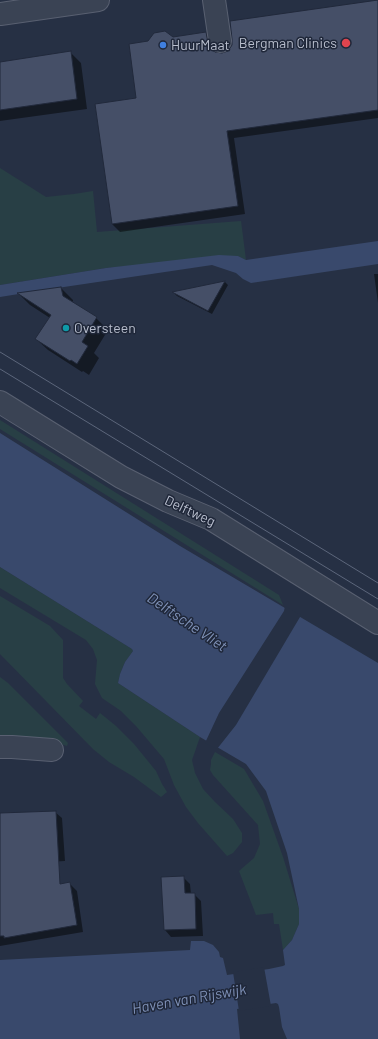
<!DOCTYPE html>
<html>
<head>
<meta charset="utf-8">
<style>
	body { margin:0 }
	canvas { display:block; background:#263044 }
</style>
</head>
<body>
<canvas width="378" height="1039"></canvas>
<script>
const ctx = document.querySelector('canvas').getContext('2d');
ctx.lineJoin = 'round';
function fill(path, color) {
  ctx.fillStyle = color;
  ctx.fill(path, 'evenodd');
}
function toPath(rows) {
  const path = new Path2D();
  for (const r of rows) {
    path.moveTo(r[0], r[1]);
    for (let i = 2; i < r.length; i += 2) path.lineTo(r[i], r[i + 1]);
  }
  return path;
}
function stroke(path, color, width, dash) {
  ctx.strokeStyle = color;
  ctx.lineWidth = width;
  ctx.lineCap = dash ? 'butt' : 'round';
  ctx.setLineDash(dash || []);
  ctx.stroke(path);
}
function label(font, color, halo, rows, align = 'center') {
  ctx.font = font + ' Barlow,sans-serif';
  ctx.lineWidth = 3;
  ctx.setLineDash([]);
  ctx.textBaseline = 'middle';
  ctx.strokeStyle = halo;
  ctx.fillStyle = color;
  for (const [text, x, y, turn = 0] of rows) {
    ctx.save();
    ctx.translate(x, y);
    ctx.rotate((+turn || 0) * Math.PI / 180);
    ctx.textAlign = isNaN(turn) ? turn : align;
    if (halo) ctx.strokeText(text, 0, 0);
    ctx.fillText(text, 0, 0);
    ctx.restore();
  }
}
fill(toPath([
	[0,168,46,197,74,194,93,191,97,232,241,221,246,260,238,256,106,268,0,285],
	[0,420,279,595,283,605,0,429],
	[0,567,132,649,133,651,125,662,120,674,118,683,200,737,192,760,195,773,203,789,215,802,233,819,242,833,242,842,233,853,227,856,198,823,186,807,174,785,164,759,136,726,121,711,102,698,95,684,97,660,93,649,86,640,0,588],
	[0,596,50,626,63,640,63,678,67,684,83,701,79,706,96,719,100,713,116,726,134,744,156,771,162,784,167,792,161,797,134,777,109,762,93,749,0,654],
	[0,677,8,683,68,743,67,746,51,741,14,736,0,737],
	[215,752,244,769,263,801,283,857,299,909,299,924,292,940,283,950,279,924,274,924,273,913,256,915,239,871,254,858,260,844,258,825,213,775,210,770,211,764,211,760]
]), '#283f45');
fill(toPath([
	[378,241,378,264,251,283,243,279,236,273,212,265,37,291,0,297,0,285,106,268,219,255,238,256,246,260],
	[0,433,180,546,378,663,378,1039,287,1039,282,1027,279,1007,278,1004,276,1003,237,1009,240,1039,0,1039,0,960,190,950,191,941,204,941,213,945,219,952,220,957,223,958,227,975,269,969,283,966,285,965,283,950,292,940,299,924,299,909,287,853,266,791,246,764,200,737,118,683,120,674,125,662,133,651,132,649,0,567]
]), '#39496c');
fill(toPath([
	[285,606,301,615,300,617,236,725,217,749,205,743,219,713,284,611],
	[264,967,271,1006,239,1011,233,972]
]), '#263044');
fill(toPath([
	[378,1,378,118,234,138,245,214,120,232,112,224,137,99,172,38,206,33,213,41,216,54,222,54],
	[70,52,81,63,87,109,0,121,0,63],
	[374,274,378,274,378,303],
	[225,282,228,285,212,314,177,296,174,293],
	[61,288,73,300,73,304,96,318,108,330,94,353,99,358,89,375,83,371,82,372,48,350,36,339,50,318,30,305,19,294],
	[55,812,62,818,65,861,0,865,0,814],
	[183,877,190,884,191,894,194,894,201,901,203,936,171,937,165,930,162,878],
	[70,884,77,891,83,932,0,946,0,895]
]), '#0007');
const building = toPath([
	[378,0,378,110,227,131,238,206,112,224,95,104,136,98,129,44,148,41,154,33,165,31,173,37,206,32,208,43,210,48,215,52,222,53,228,51,232,45,232,39,230,21,378,0],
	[71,51,77,99,0,110,0,62,71,51],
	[225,281,208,311,172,292,225,281],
	[61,287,63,296,97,317,82,342,88,346,77,364,71,360,70,361,35,339,51,315,17,293,61,287],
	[56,811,60,884,70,882,77,925,4,938,4,936,0,936,0,813,56,811],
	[184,876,185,893,195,893,196,929,164,930,161,877,184,876]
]);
fill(building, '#454f67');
stroke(building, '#21293b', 1);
const minor = toPath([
	[214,0,220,41],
	[0,14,98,0],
	[0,402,121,477,168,501,211,519,378,623],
	[0,747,12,747,52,750]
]);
stroke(minor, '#596071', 24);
stroke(minor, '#3a4354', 22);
stroke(toPath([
	[0,352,378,583],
	[0,369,378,599]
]), '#5c667b', 1);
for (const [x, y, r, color] of [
	[346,43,5,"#e0444e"],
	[163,45,4,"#3f7fe0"],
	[66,328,4,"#0f9aa8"]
]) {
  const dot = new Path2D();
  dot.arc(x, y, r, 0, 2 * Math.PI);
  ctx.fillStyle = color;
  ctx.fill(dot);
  stroke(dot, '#1f2739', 1.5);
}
label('14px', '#b8becd', '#1f2739', [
	["Bergman Clinics",337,43,"right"],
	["HuurMaat",171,45],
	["Oversteen",74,328]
], 'left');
label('14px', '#b8becd', '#1f2739', [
	["Delftweg",190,511,25]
]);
label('italic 15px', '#7e90b6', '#1f2739', [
	["Delftsche Vliet",187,622,34],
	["Haven van Rijswijk",189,999,-10]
]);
</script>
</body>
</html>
